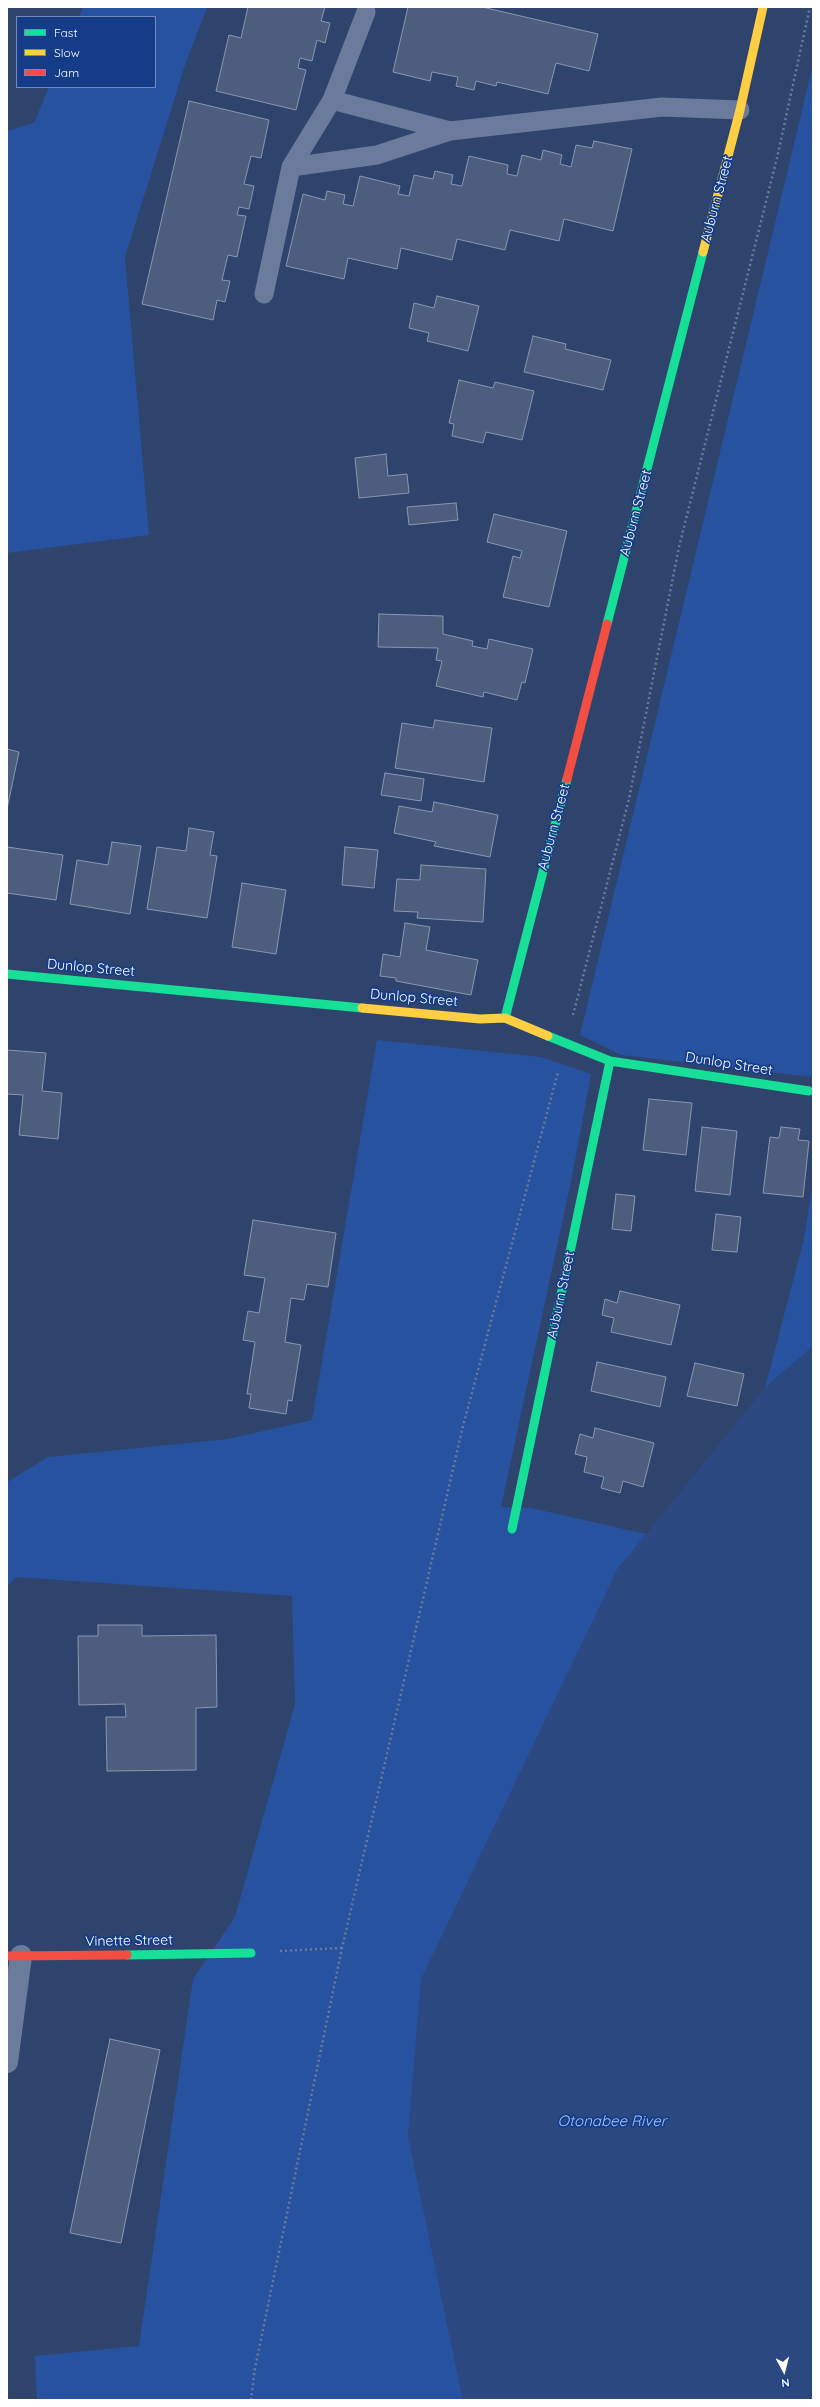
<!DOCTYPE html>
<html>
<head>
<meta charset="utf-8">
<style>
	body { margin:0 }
	#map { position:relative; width:820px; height:2407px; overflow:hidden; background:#2f446d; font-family:Quicksand,sans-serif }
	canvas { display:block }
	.frame { position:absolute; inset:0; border:8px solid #fff; pointer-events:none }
	.legend { position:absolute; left:16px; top:16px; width:140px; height:72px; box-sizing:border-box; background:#143c88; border:1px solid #728ab8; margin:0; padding:5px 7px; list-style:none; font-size:12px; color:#fff }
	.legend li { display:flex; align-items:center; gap:8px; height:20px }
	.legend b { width:20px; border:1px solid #728ab8 }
	.north { position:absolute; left:764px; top:2351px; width:40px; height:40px; -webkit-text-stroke:3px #143c88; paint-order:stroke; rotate:173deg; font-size:11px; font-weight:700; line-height:16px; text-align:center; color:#fff }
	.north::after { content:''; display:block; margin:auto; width:14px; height:18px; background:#fff; clip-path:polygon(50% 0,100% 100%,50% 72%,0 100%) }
</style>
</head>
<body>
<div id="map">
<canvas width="820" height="2407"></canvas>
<div class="frame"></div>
<ul class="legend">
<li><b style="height:5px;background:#16e098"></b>Fast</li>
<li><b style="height:5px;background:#ffcf43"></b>Slow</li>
<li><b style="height:5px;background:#f24e42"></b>Jam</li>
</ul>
<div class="north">N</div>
</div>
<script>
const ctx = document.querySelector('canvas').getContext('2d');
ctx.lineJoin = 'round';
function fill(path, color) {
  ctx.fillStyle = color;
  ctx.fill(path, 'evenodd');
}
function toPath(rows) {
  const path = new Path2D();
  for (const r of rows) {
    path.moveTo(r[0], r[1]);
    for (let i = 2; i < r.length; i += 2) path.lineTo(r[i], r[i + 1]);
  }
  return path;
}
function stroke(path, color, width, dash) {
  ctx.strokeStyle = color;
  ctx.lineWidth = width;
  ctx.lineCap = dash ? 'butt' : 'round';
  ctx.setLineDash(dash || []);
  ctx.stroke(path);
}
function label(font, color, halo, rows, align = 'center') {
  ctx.font = font + ' Quicksand,sans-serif';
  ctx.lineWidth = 3.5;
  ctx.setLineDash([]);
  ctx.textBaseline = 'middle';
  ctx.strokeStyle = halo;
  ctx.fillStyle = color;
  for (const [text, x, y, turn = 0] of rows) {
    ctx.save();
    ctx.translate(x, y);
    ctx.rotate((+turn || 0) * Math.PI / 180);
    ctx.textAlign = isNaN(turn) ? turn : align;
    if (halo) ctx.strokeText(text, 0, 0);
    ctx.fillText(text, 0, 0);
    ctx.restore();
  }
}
fill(toPath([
	[83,7,207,7,185,65,125,257,149,535,7,553,7,131,34,123,49,87,155,87,155,17,79,17],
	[813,65,813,1077,621,1055,580,1035],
	[377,1040,541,1057,591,1074,573,1172,501,1507,531,1508,646,1534,617,1570,408,2136,463,2400,37,2400,35,2356,139,2346,193,1979,235,1917,295,1704,292,1596,16,1577,7,1586,7,1482,48,1457,228,1439,312,1420],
	[813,1182,813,1346,765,1388,804,1239]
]), '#27529f');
fill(toPath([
	[813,1346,813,2400,463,2400,408,2136,421,1979,617,1570,765,1388]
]), '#2b4980');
const building = toPath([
	[248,7,325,7,321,21,330,23,325,43,317,40,312,61,300,58,298,68,306,70,296,110,216,91,229,35,241,38,248,7],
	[408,7,482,7,598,34,589,71,556,63,548,94,497,82,496,86,476,81,474,90,456,86,458,77,432,72,430,81,393,72,408,7],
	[189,101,269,120,261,158,251,156,244,184,254,186,249,209,239,207,237,215,246,216,237,257,228,255,222,280,230,281,225,302,217,300,213,320,142,304,189,101],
	[594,141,632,149,613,231,564,219,559,241,510,230,505,250,457,239,452,260,401,248,397,269,348,258,344,279,286,266,303,194,325,200,327,191,345,195,343,204,353,206,360,176,400,186,398,194,409,196,414,175,433,179,435,171,453,175,451,184,462,186,469,156,508,165,507,174,517,176,522,155,541,160,543,150,562,155,560,164,571,167,576,145,592,148,594,141],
	[437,296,479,306,468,351,427,341,429,333,409,328,414,303,434,308,437,296],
	[533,336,566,344,565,349,611,360,603,390,524,372,533,336],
	[459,380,493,388,495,382,534,391,522,440,486,432,483,443,452,436,454,424,449,423,459,380],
	[386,454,388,476,407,474,409,493,359,498,355,458,386,454],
	[456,503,458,520,409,525,407,507,456,503],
	[494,514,567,531,549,607,503,597,513,556,520,558,522,551,487,542,494,514],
	[379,614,443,616,443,634,473,641,472,646,487,649,489,639,533,649,525,683,522,682,517,700,484,692,483,697,436,686,442,661,436,660,438,648,378,647,379,614],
	[435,720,492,728,484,782,395,768,402,723,433,728,435,720],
	[7,749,19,752,7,809,7,749],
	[385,773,424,779,421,801,381,795,385,773],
	[434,802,498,815,490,857,434,846,436,842,394,833,399,806,432,812,434,802],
	[189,828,214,832,210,855,217,856,207,918,147,909,157,847,186,851,189,828],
	[112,842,141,846,130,914,70,904,77,860,108,865,112,842],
	[7,847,63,855,56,900,7,893,7,847],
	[345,847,378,850,374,888,342,885,345,847],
	[421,865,486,869,483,922,417,918,418,912,394,911,397,879,420,880,421,865],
	[242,883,286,890,276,954,232,947,242,883],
	[405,923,430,927,426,950,478,960,471,995,396,981,396,978,380,976,383,954,400,957,405,923],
	[7,1050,46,1053,42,1091,62,1093,58,1139,19,1135,23,1095,7,1094,7,1050],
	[649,1099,692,1103,686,1155,643,1150,649,1099],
	[702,1127,737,1131,730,1195,695,1191,702,1127],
	[781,1127,800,1129,798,1140,809,1141,803,1197,763,1193,770,1137,779,1138,781,1127],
	[616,1194,635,1196,631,1231,612,1229,616,1194],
	[716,1214,741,1217,737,1252,712,1250,716,1214],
	[253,1220,336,1233,328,1287,307,1284,304,1300,291,1298,285,1342,301,1345,292,1401,288,1400,286,1414,249,1408,251,1394,247,1394,255,1342,243,1340,248,1311,259,1313,265,1278,244,1275,253,1220],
	[620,1291,680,1305,671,1345,611,1332,614,1318,602,1315,605,1299,617,1303,620,1291],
	[597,1362,666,1377,660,1407,591,1391,597,1362],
	[695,1363,744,1374,737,1406,687,1396,695,1363],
	[595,1428,654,1443,643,1487,623,1481,620,1493,601,1488,604,1477,584,1472,587,1457,575,1454,580,1434,593,1438,595,1428],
	[98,1625,142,1625,142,1636,216,1635,217,1707,196,1708,196,1770,107,1771,106,1717,126,1717,125,1704,79,1705,78,1636,98,1636,98,1625],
	[110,2039,160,2050,121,2243,70,2233,110,2039]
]);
fill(building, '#4c5d7e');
stroke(building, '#8997b1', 1);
stroke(toPath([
	[573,1015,629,799,679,547,777,158,810,7],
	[280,1951,342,1948],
	[251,2400,255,2368,342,1948,463,1426,558,1072]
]), '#6b7b9b', 2.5, [2, 3]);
stroke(toPath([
	[332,100,450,131],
	[291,167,377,155,450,131,662,107,740,110],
	[264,294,291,167,332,100,366,12]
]), '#6b7b9b', 19);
stroke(toPath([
	[7,2062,21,1956]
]), '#6b7b9b', 22);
stroke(toPath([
	[607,624,703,252],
	[7,974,362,1008],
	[505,1018,567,779],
	[548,1036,610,1061,809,1091],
	[512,1529,610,1061],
	[127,1955,251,1953]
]), '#16e098', 9);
stroke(toPath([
	[703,252,740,110,763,7],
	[362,1008,480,1019,505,1018,548,1036]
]), '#ffcf43', 9);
stroke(toPath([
	[567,779,607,624],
	[7,1956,127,1955]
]), '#f24e42', 9);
label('14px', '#fff', '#143c88', [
	["Auburn Street",717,199,-75],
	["Auburn Street",636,513,-75],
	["Auburn Street",554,827,-75],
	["Dunlop Street",91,968,5],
	["Dunlop Street",414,998,5],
	["Dunlop Street",729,1064,9],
	["Auburn Street",561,1295,-78],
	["Vinette Street",129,1941,-1]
]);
label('italic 15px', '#a6c3f7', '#143c88', [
	["Otonabee River",612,2121]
]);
</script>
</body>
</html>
